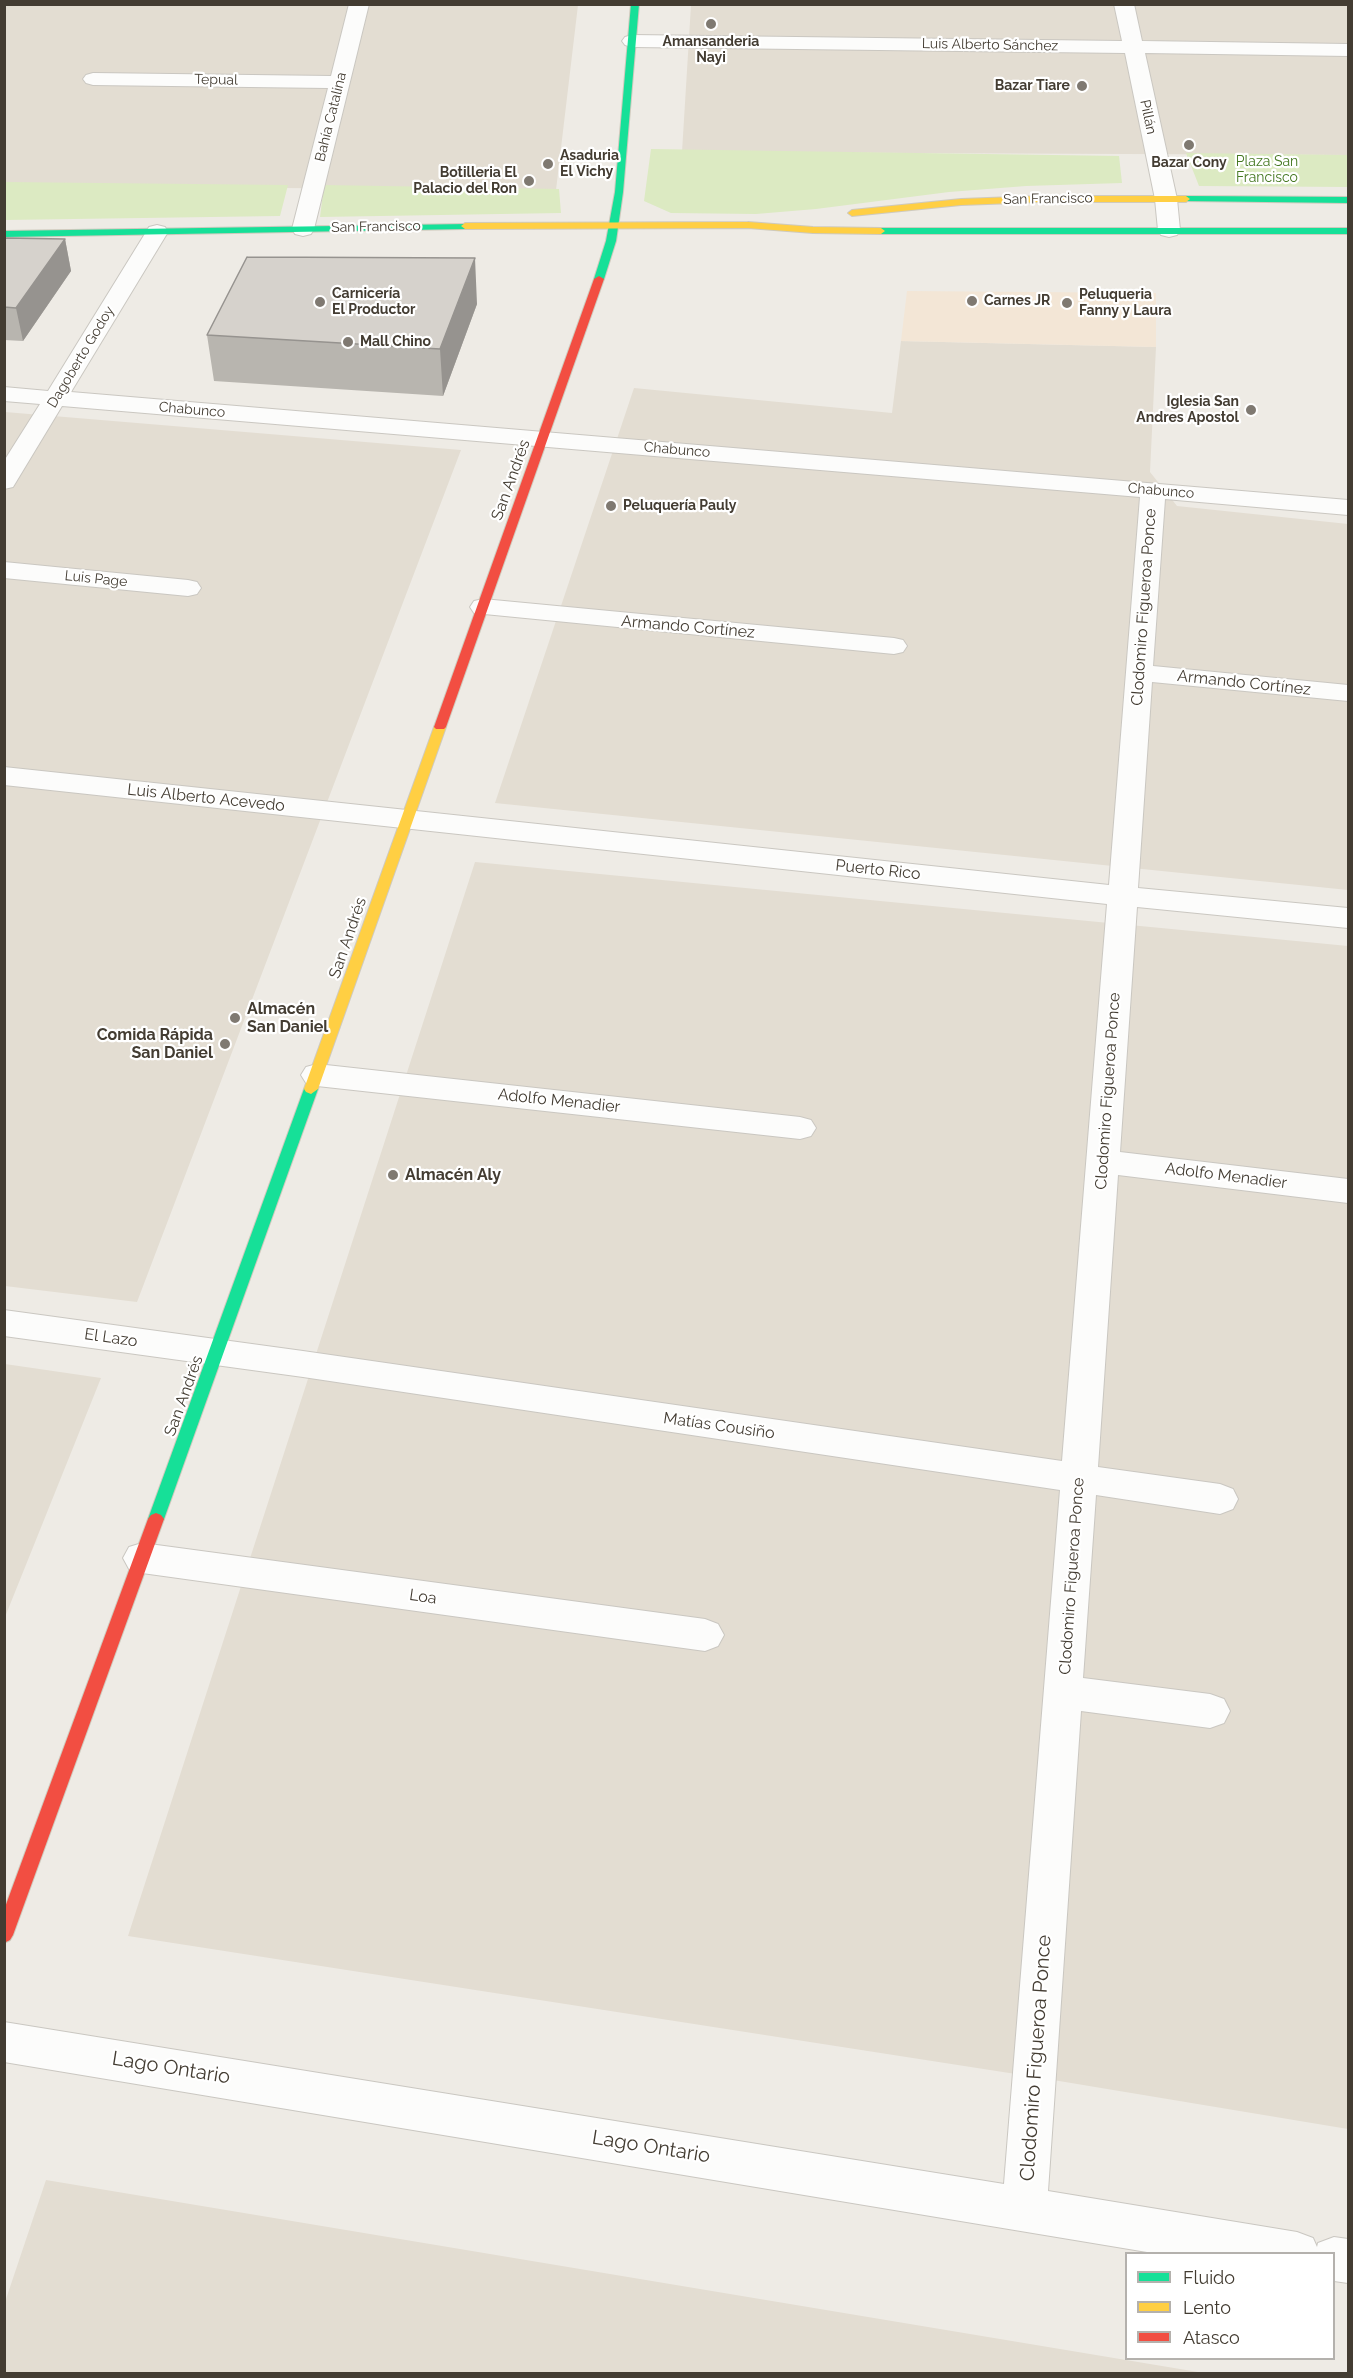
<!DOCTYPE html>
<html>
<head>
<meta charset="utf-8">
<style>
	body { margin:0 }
	#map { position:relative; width:1353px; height:2378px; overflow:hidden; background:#eeebe5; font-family:Raleway,sans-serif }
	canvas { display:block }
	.frame { position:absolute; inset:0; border:6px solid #433c32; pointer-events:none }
	.legend { position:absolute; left:1125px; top:2252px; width:210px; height:108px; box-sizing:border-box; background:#fff; border:2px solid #b4b1ad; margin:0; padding:8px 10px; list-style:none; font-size:18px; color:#433c32 }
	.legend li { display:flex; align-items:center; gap:12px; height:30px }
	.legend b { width:30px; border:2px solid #b4b1ad }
</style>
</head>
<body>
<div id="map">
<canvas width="1353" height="2378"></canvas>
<div class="frame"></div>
<ul class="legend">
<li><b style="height:8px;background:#16e098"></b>Fluido</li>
<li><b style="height:8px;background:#ffcf43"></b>Lento</li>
<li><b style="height:8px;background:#f24e42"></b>Atasco</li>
</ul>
</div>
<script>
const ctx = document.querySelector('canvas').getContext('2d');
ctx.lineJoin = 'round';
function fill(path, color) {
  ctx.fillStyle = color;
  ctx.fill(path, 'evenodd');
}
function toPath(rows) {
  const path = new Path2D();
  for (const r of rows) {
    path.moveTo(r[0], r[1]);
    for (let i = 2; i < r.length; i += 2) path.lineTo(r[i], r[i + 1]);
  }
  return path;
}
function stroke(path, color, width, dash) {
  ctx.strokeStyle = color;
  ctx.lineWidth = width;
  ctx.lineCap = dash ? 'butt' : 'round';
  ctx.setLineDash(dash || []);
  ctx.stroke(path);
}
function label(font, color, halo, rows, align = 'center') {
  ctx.font = font + ' Raleway,sans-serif';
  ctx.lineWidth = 4.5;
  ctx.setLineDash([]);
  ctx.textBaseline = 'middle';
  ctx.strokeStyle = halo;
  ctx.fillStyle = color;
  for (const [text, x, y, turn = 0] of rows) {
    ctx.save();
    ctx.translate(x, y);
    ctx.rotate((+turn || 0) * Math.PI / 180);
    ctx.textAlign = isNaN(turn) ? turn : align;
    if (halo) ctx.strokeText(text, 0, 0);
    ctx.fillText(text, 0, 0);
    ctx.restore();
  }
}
fill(toPath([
	[5,5,578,5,556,190,5,186],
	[691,5,1348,5,1348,155,682,152],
	[901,341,1156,347,1150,472,1177,506,1348,524,1348,890,495,803,634,388,892,413],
	[5,412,461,450,137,1302,5,1286],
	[475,862,1348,946,1348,2129,1035,2077,128,1936],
	[5,1364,101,1378,5,1617,4,1364],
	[46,2180,1204,2373,5,2373,5,2302]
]), '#e3ddd2');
fill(toPath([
	[907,291,1156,293,1156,347,901,341]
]), '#f3e6d6');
fill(toPath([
	[651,149,1119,156,1122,183,1026,186,949,192,816,209,756,214,671,213,644,201],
	[1186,153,1348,155,1348,187,1199,186],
	[4,182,5,182,288,185,280,216,5,220],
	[324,185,559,189,561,213,320,217]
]), '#dceac2');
const street = toPath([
	[349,4,369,4,314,229,311,234,303,236,295,234,292,229,328,88,93,85,86,83,83,79,86,75,93,73,331,76,349,4],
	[1114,4,1134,4,1142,41,1348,44,1348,56,1145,53,1177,199,1180,230,1177,235,1169,237,1161,235,1158,230,1155,199,1125,53,632,47,625,45,622,41,625,37,632,35,1122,41,1114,4],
	[157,225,165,227,168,232,71,392,1348,500,1348,515,1165,499,1153,666,1348,685,1348,701,1152,682,1138,888,1348,908,1348,928,1137,907,1120,1152,1348,1179,1348,1203,1118,1175,1098,1467,1220,1484,1233,1489,1238,1499,1233,1509,1220,1514,1096,1495,1083,1678,1210,1694,1224,1699,1230,1711,1224,1723,1210,1728,1081,1711,1048,2191,1297,2232,1313,2238,1317,2247,1318,2243,1334,2237,1348,2239,1348,2283,1334,2281,1334,2254,1159,2254,4,2062,4,2022,1004,2184,1060,1490,303,1377,4,1336,4,1310,303,1351,1062,1461,1107,904,4,785,4,767,1109,885,1140,497,62,406,13,487,4,489,4,461,40,404,4,401,4,387,48,391,146,232,149,227,157,225],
	[4,562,188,580,197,582,201,588,197,594,188,596,4,578,4,562],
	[483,599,894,638,903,640,907,646,903,652,894,654,474,613,470,607,474,601,483,599],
	[317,1064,800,1117,811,1120,816,1128,811,1136,800,1139,317,1086,306,1083,301,1075,306,1067,317,1064],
	[142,1543,705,1619,718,1624,724,1635,718,1646,705,1651,142,1573,129,1569,123,1558,129,1547,142,1543]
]);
const fast = toPath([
	[631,4,639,4,623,192,616,241,604,279,599,282,594,279,606,241,615,192,631,4],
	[1186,196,1348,197,1348,203,1183,201,1183,197,1186,196],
	[468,224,468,228,465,229,4,237,4,231,468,224],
	[1348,228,1348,234,881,234,877,231,881,228,1348,228],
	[311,1084,318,1089,164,1519,161,1523,156,1525,151,1523,148,1519,304,1089,311,1084]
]);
const slow = toPath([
	[1041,196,1186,196,1190,199,1186,202,1041,202,961,205,852,216,848,213,852,210,961,199,1041,196],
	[748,222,813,227,881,228,885,231,881,234,813,233,748,228,465,229,461,226,465,223,748,222],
	[440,724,446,727,318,1089,311,1094,306,1092,304,1089,434,727,440,724]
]);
const jam = toPath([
	[599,276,604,279,446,727,444,729,436,729,434,727,594,279,599,276],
	[156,1513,161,1515,164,1519,13,1935,10,1940,4,1943,4,1910,148,1519,151,1515,156,1513]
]);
stroke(street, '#cac7c1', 2);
stroke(fast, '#cfcabd', 2);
stroke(slow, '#cfcabd', 2);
stroke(jam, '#cfcabd', 2);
fill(street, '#fcfcfb');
fill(fast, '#16e098');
fill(slow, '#ffcf43');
fill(jam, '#f24e42');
fill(toPath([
	[4,238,65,239,71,271,23,341,4,340],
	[477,304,443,396,214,381,207,335]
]), '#b8b5af');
fill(toPath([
	[65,239,71,271,23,341,16,308],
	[475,258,477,304,443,396,440,349]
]), '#96938f');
const building = toPath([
	[4,238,65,239,16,308,4,307,4,238],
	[247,257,475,258,440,349,207,335,247,257]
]);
fill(building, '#d6d2cc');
stroke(building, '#96938f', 1.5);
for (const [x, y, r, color] of [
	[711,24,6,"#7f7971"],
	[1082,86,6,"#7f7971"],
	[1189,145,6,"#7f7971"],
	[548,164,6,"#7f7971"],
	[529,181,6,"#7f7971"],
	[972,301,6,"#7f7971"],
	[320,302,6,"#7f7971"],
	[1067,303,6,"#7f7971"],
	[348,342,6,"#7f7971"],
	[1251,410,6,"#7f7971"],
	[611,506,6,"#7f7971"],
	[235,1018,6,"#7f7971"],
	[225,1044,6,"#7f7971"],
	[393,1175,6,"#7f7971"]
]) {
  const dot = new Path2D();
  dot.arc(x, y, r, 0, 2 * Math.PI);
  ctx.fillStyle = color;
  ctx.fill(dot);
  stroke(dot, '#fff', 2);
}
label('bold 14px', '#433c32', '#fff', [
	["Amansanderia",711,42,"center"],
	["Nayi",711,58,"center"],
	["Bazar Tiare",1070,86,"right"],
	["Asaduria",560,156],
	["El Vichy",560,172],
	["Bazar Cony",1189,163,"center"],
	["Botilleria El",517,173,"right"],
	["Palacio del Ron",517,189,"right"],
	["Carnicería",332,294],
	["El Productor",332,310],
	["Peluqueria",1079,295],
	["Fanny y Laura",1079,311],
	["Carnes JR",984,301],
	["Mall Chino",360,342],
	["Iglesia San",1239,402,"right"],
	["Andres Apostol",1239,418,"right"],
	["Peluquería Pauly",623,506]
], 'left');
label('14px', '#433c32', '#fff', [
	["Luis Alberto Sánchez",990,45,1],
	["Tepual",216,80,1],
	["Bahía Catalina",331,117,-76],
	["Pillán",1148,117,78],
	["San Francisco",1048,199,-1],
	["San Francisco",376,227,-1],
	["Dagoberto Godoy",81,357,-59],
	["Chabunco",192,410,5],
	["Chabunco",677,450,5],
	["Chabunco",1161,491,5],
	["Luis Page",96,579,6]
]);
label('14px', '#457822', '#fff', [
	["Plaza San",1267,162],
	["Francisco",1267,178]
]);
label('16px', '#433c32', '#fff', [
	["San Andrés",511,480,-70],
	["Clodomiro Figueroa Ponce",1144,607,-86],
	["Armando Cortínez",688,627,5],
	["Armando Cortínez",1244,683,6],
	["Luis Alberto Acevedo",206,798,6],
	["Puerto Rico",878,870,6],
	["San Andrés",348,938,-71],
	["Clodomiro Figueroa Ponce",1108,1091,-86],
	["Adolfo Menadier",559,1101,6],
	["Adolfo Menadier",1226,1176,7],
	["El Lazo",111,1338,8],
	["San Andrés",184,1396,-70],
	["Matías Cousiño",719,1426,8],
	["Clodomiro Figueroa Ponce",1072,1576,-86],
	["Loa",423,1597,8]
]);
label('bold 16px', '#433c32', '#fff', [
	["Almacén",247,1009],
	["San Daniel",247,1027],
	["Comida Rápida",213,1035,"right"],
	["San Daniel",213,1053,"right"],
	["Almacén Aly",405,1175]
], 'left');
label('20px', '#433c32', '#fff', [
	["Clodomiro Figueroa Ponce",1036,2058,-86],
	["Lago Ontario",171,2068,9],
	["Lago Ontario",651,2147,9]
]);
</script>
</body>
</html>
